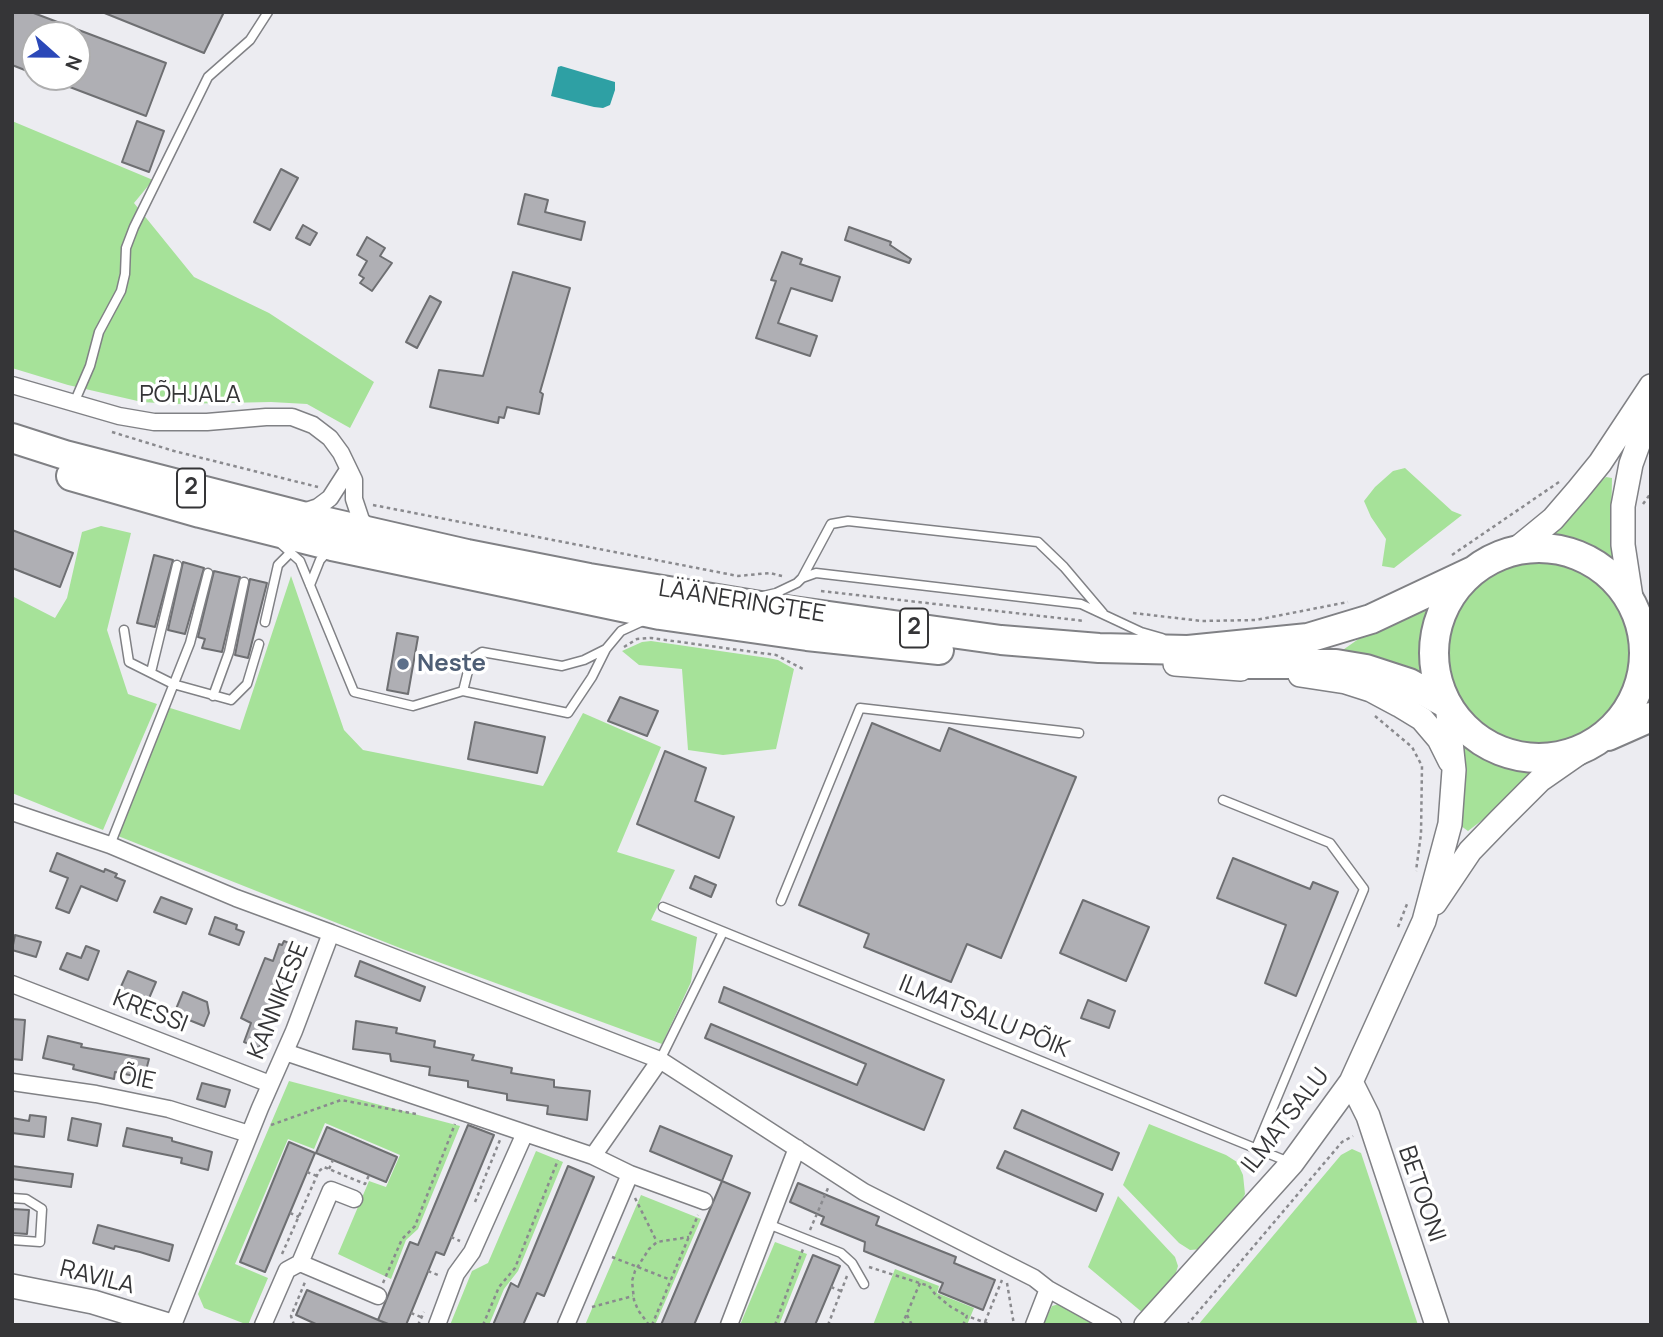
<!DOCTYPE html>
<html>
<head>
<meta charset="utf-8">
<style>
	body { margin:0 }
	#map { position:relative; width:1663px; height:1337px; overflow:hidden; background:#ececf1; font-family:Manrope,sans-serif }
	canvas { display:block }
	.frame { position:absolute; inset:0; border:14px solid #353537; pointer-events:none }
	.north { position:absolute; left:21px; top:21px; width:70px; height:70px; box-sizing:border-box; background:#fff; border:2px solid #aeaeaf; border-radius:50%; rotate:111deg; font-size:19px; font-weight:700; line-height:28px; text-align:center; color:#353537 }
	.north::after { content:''; display:block; margin:auto; width:24px; height:32px; background:#2b48b8; clip-path:polygon(50% 0,100% 100%,50% 72%,0 100%) }
</style>
</head>
<body>
<div id="map">
<canvas width="1663" height="1337"></canvas>
<div class="frame"></div>
<div class="north">N</div>
</div>
<script>
const ctx = document.querySelector('canvas').getContext('2d');
ctx.lineJoin = 'round';
function fill(path, color) {
  ctx.fillStyle = color;
  ctx.fill(path, 'evenodd');
}
function toPath(rows) {
  const path = new Path2D();
  for (const r of rows) {
    if (r.length === 3) {
      path.moveTo(r[0] + r[2], r[1]);
      path.arc(r[0], r[1], r[2], 0, 2 * Math.PI);
      continue;
    }
    path.moveTo(r[0], r[1]);
    for (let i = 2; i < r.length; i += 2) path.lineTo(r[i], r[i + 1]);
  }
  return path;
}
function stroke(path, color, width, dash) {
  ctx.strokeStyle = color;
  ctx.lineWidth = width;
  ctx.lineCap = dash ? 'butt' : 'round';
  ctx.setLineDash(dash || []);
  ctx.stroke(path);
}
function label(font, color, halo, rows, align = 'center') {
  ctx.font = font + ' Manrope,sans-serif';
  ctx.lineWidth = 7;
  ctx.setLineDash([]);
  ctx.textBaseline = 'middle';
  ctx.strokeStyle = halo;
  ctx.fillStyle = color;
  for (const [text, x, y, turn = 0] of rows) {
    ctx.save();
    ctx.translate(x, y);
    ctx.rotate((+turn || 0) * Math.PI / 180);
    ctx.textAlign = isNaN(turn) ? turn : align;
    if (halo) ctx.strokeText(text, 0, 0);
    ctx.fillText(text, 0, 0);
    ctx.restore();
  }
}
fill(toPath([
	[12,121,153,180,134,203,194,277,269,313,374,382,350,428,307,404,271,402,175,404,142,402,68,385,12,368],
	[1405,468,1452,511,1462,515,1394,568,1382,566,1386,539,1371,517,1364,501,1375,487,1393,471],
	[1606,477,1612,478,1611,532,1617,571,1594,554,1577,547,1550,542,1549,539,1589,492],
	[101,526,131,533,107,630,128,694,157,704,103,830,12,793,12,596,55,618,67,598,82,532],
	[1538,655,92],
	[291,576,344,730,363,750,543,786,583,713,661,747,617,852,675,870,651,920,697,937,691,982,662,1044,400,948,118,836,167,707,240,730],
	[1438,599,1425,644,1427,678,1340,652,1367,633],
	[651,641,768,658,778,660,794,669,776,749,723,755,688,750,682,669,639,665,622,651,642,642],
	[1461,741,1489,758,1532,771,1502,805,1468,831,1461,826,1464,780],
	[289,1081,460,1126,418,1229,406,1240,391,1279,338,1254,369,1181,386,1187,400,1155,325,1123,314,1149,288,1139,235,1264,268,1278,248,1325,204,1308,198,1294],
	[1149,1124,1226,1155,1237,1162,1243,1175,1245,1194,1240,1204,1202,1249,1190,1250,1179,1243,1123,1185],
	[1352,1149,1361,1153,1418,1325,1198,1325,1341,1155],
	[536,1151,563,1162,518,1271,504,1289,489,1325,450,1325,472,1271,488,1263],
	[641,1195,701,1219,655,1325,585,1325],
	[1118,1196,1175,1257,1178,1266,1175,1276,1143,1313,1088,1267],
	[775,1242,807,1254,779,1325,740,1325],
	[895,1269,939,1286,937,1293,974,1308,967,1325,873,1325],
	[1059,1304,1098,1325,1043,1325,1052,1306]
]), '#a6e299');
fill(toPath([
	[561,66,615,82,615,90,610,105,603,108,594,107,551,96,558,67]
]), '#2ea0a4');
const building = toPath([
	[12,12,31,12,166,63,146,116,46,78,77,77,77,35,35,35,35,74,12,65,12,12],
	[102,12,224,12,204,53,102,12],
	[137,121,164,131,149,172,122,162,137,121],
	[281,169,298,178,270,230,254,222,281,169],
	[525,194,548,200,545,212,585,222,581,240,518,224,525,194],
	[303,225,317,233,310,245,296,238,303,225],
	[849,227,891,242,890,245,911,259,909,263,845,240,849,227],
	[367,237,385,248,380,256,392,263,372,291,360,283,364,278,359,275,367,261,357,255,367,237],
	[782,252,802,259,800,264,840,277,832,301,791,288,778,323,817,336,810,356,756,338,776,281,771,280,782,252],
	[513,272,570,288,540,392,543,394,539,414,507,407,504,418,499,417,498,423,430,407,439,370,483,376,513,272],
	[430,296,441,302,417,348,406,342,430,296],
	[12,530,73,553,60,587,12,568,12,530],
	[154,555,173,560,155,627,137,623,154,555],
	[183,562,204,568,185,634,168,630,183,562],
	[214,571,240,577,222,652,202,648,205,639,198,637,214,571],
	[250,579,267,583,248,658,235,655,250,579],
	[397,633,418,637,408,694,387,690,397,633],
	[620,697,658,711,647,736,608,721,620,697],
	[475,722,545,737,537,773,468,759,475,722],
	[872,723,940,751,949,728,1076,777,1001,958,967,944,951,982,864,947,869,934,799,905,872,723],
	[665,751,706,768,695,801,734,817,719,858,637,824,665,751],
	[57,853,104,872,105,869,117,874,115,877,125,881,117,901,81,886,69,913,56,908,68,878,50,871,57,853],
	[1233,858,1310,889,1313,882,1338,892,1296,996,1265,983,1286,925,1217,898,1233,858],
	[695,876,716,885,711,897,690,888,695,876],
	[161,897,192,909,186,924,154,912,161,897],
	[1083,900,1149,927,1126,981,1060,953,1083,900],
	[215,917,237,925,236,929,244,932,239,945,209,934,215,917],
	[15,935,41,942,36,957,12,950,15,935],
	[284,941,296,946,294,950,296,951,275,999,277,1000,259,1048,244,1042,251,1023,241,1018,265,958,273,961,279,944,282,945,284,941],
	[86,946,99,951,88,980,60,969,67,953,81,958,86,946],
	[360,961,425,987,420,1001,355,976,360,961],
	[128,971,156,982,147,1003,119,991,128,971],
	[724,987,944,1080,924,1130,705,1038,711,1024,857,1085,866,1064,719,1002,724,987],
	[183,992,207,1002,209,1013,204,1026,174,1014,183,992],
	[1088,1000,1115,1011,1109,1028,1081,1018,1088,1000],
	[12,1019,25,1020,22,1060,12,1059,12,1019],
	[356,1021,397,1028,396,1033,435,1041,434,1047,474,1055,472,1060,512,1068,511,1073,554,1080,554,1087,590,1091,587,1120,547,1114,548,1106,507,1100,507,1094,468,1087,468,1081,429,1075,430,1067,391,1061,390,1054,353,1049,356,1021],
	[48,1036,82,1044,81,1047,149,1059,144,1078,115,1072,114,1079,73,1069,74,1065,43,1058,48,1036],
	[202,1083,230,1090,225,1107,197,1099,202,1083],
	[1022,1110,1119,1153,1112,1170,1014,1128,1022,1110],
	[30,1115,46,1117,44,1137,12,1133,12,1118,29,1121,30,1115],
	[72,1118,101,1124,97,1146,68,1140,72,1118],
	[468,1125,494,1135,444,1255,436,1252,406,1325,391,1325,378,1320,410,1242,418,1245,468,1125],
	[660,1126,732,1156,722,1181,650,1151,660,1126],
	[327,1127,397,1157,386,1182,316,1153,327,1127],
	[127,1128,172,1138,172,1141,212,1152,208,1170,181,1163,182,1158,123,1146,127,1128],
	[289,1142,315,1153,265,1272,240,1262,289,1142],
	[1005,1151,1103,1194,1096,1211,997,1168,1005,1151],
	[12,1166,73,1174,71,1187,12,1179,12,1166],
	[568,1166,594,1177,544,1296,537,1293,523,1325,493,1325,511,1283,518,1287,568,1166],
	[722,1181,750,1193,694,1325,661,1325,722,1181],
	[798,1183,879,1217,876,1225,956,1257,954,1263,995,1280,983,1310,939,1292,943,1283,864,1251,865,1242,821,1224,824,1217,790,1202,798,1183],
	[12,1209,29,1210,27,1234,12,1233,12,1209],
	[98,1225,173,1245,169,1261,140,1252,115,1246,114,1249,93,1243,98,1225],
	[813,1255,840,1266,815,1325,784,1325,813,1255],
	[307,1290,357,1311,390,1325,318,1325,296,1315,307,1290]
]);
fill(building, '#afafb4');
stroke(building, '#6e6f72', 2);
const lane = toPath([
	[74,403,90,366,99,332,121,291,125,274,126,248,134,227,208,77,250,40,268,12],
	[281,544,300,561,354,692,413,706,463,691,568,713,592,677,606,649,621,631,645,620],
	[802,578,831,524,848,521,1038,542,1064,567,1103,613],
	[310,585,320,560,328,551],
	[763,596,776,593,797,583,802,578,816,573,1081,604,1141,632,1162,638],
	[265,622,278,565,291,552],
	[124,630,129,662,173,684,231,700,247,684,259,644],
	[151,672,177,565],
	[463,691,471,659,482,652,562,666,584,660,606,649],
	[213,696,229,652,244,582],
	[1223,800,1330,843,1364,889,1256,1148],
	[110,845,190,643,208,573],
	[781,901,860,708,1079,733],
	[663,907,1289,1162],
	[660,1060,723,932],
	[12,1198,26,1199,42,1209,40,1242,12,1240],
	[768,1224,841,1253,852,1263,864,1284]
]);
const street = toPath([
	[12,385,119,416,154,422,207,422,266,417,292,417,313,425,330,438,341,453,354,480,354,499,361,520,372,533],
	[300,513,318,507,330,498,348,470],
	[12,812,110,845,236,898,331,933,294,1031,260,1108,173,1325],
	[331,933,660,1060,864,1192,1034,1278,1048,1289,1113,1325],
	[12,984,270,1084],
	[285,1052,593,1156,660,1060],
	[12,1082,96,1094,169,1109,249,1134],
	[593,1156,630,1174],
	[300,1263,378,1296],
	[263,1325,287,1270,300,1263,331,1190,354,1199],
	[437,1325,456,1274,472,1252,525,1133],
	[566,1325,630,1174,704,1201],
	[729,1325,797,1148],
	[1034,1325,1048,1289]
]);
const secondary = toPath([
	[1514,551,1553,519,1578,490,1600,463,1651,386],
	[1632,604,1623,545,1623,506,1631,464,1651,409],
	[1175,664,1241,669],
	[1300,675,1346,682,1371,690,1399,705,1422,719,1439,739,1450,761],
	[1435,903,1470,851,1500,820,1540,780,1596,741],
	[1351,1082,1368,1116,1437,1325],
	[12,1286,93,1302,168,1325],
	[1146,1325,1292,1163,1351,1082,1424,921,1450,824,1454,770,1447,704]
]);
const highway = toPath([
	[12,438,65,455,310,518,467,554,589,578,779,609,1001,640,1099,648,1188,650,1308,638,1371,619,1473,571],
	[71,476,200,513,332,546,660,615,807,636,939,650],
	[1539,653,105],
	[1224,664,1336,664,1366,669,1409,683,1447,704],
	[1608,736,1651,717]
]);
stroke(lane, '#808185', 11);
stroke(street, '#808185', 19);
stroke(secondary, '#808185', 26);
stroke(highway, '#808185', 32);
stroke(toPath([
	[112,432,174,451,318,487],
	[1643,504,1651,493],
	[373,505,738,576,770,573,782,576],
	[1452,555,1559,482],
	[821,591,1085,621],
	[1133,613,1202,621,1256,620,1348,602],
	[624,647,637,639,651,638,776,655,803,669],
	[1375,716,1412,747,1422,766,1421,834,1416,871],
	[1398,927,1407,904],
	[271,1125,341,1100,416,1114],
	[329,1169,333,1160],
	[307,1172,317,1176],
	[635,1198,657,1242],
	[475,1202,500,1140],
	[290,1213,299,1217],
	[810,1230,828,1188],
	[451,1237,460,1241],
	[282,1254,319,1171,324,1167,365,1184,369,1175],
	[612,1257,671,1280],
	[869,1267,929,1286,935,1294,951,1307,967,1316],
	[428,1271,438,1275],
	[383,1283,402,1239,415,1226,455,1124],
	[1007,1283,1014,1325],
	[831,1287,841,1291],
	[592,1307,633,1296],
	[411,1313,421,1317],
	[907,1315,912,1325],
	[985,1322,1002,1280],
	[294,1325,291,1316,305,1282],
	[418,1325,424,1312],
	[483,1325,499,1287,515,1268,558,1160],
	[649,1325,638,1310,634,1300,632,1281,635,1271,649,1249,657,1242,689,1237],
	[652,1325,698,1215],
	[775,1325,803,1249],
	[828,1325,847,1276],
	[902,1325,920,1283],
	[963,1325,967,1316,992,1325],
	[1187,1325,1342,1142,1353,1136]
]), '#8a8a8e', 2.5, [3.5, 3.5]);
stroke(lane, '#fff', 8);
stroke(street, '#fff', 16);
stroke(secondary, '#fff', 23);
stroke(highway, '#fff', 28);
for (const [x, y, r, color] of [
	[403,664,7,"#5c6f8a"]
]) {
  const dot = new Path2D();
  dot.arc(x, y, r, 0, 2 * Math.PI);
  ctx.fillStyle = color;
  ctx.fill(dot);
  stroke(dot, '#fff', 2.5);
}
for (const [x, y, w] of [
	[191,488,28],
	[914,628,28]
]) {
  const box = new Path2D();
  box.roundRect(x - w / 2, y - 19.5, w, 39, 5);
  ctx.fillStyle = '#fff';
  ctx.fill(box);
  stroke(box, '#353537', 2);
}
label('bold 23px', '#353537', null, [
	["2",191,488],
	["2",914,628]
]);
label('24px', '#353537', '#fff', [
	["PÕHJALA",190,395],
	["LÄÄNERINGTEE",742,602,9],
	["KANNIKESE",279,1001,-68],
	["KRESSI",150,1012,21],
	["ILMATSALU PÕIK",984,1017,22],
	["ÕIE",137,1079,12],
	["ILMATSALU",1286,1121,-52],
	["BETOONI",1421,1194,71],
	["RAVILA",97,1278,14]
]);
label('bold 24px', '#4e5e75', '#fff', [
	["Neste",417,664]
], 'left');
</script>
</body>
</html>
